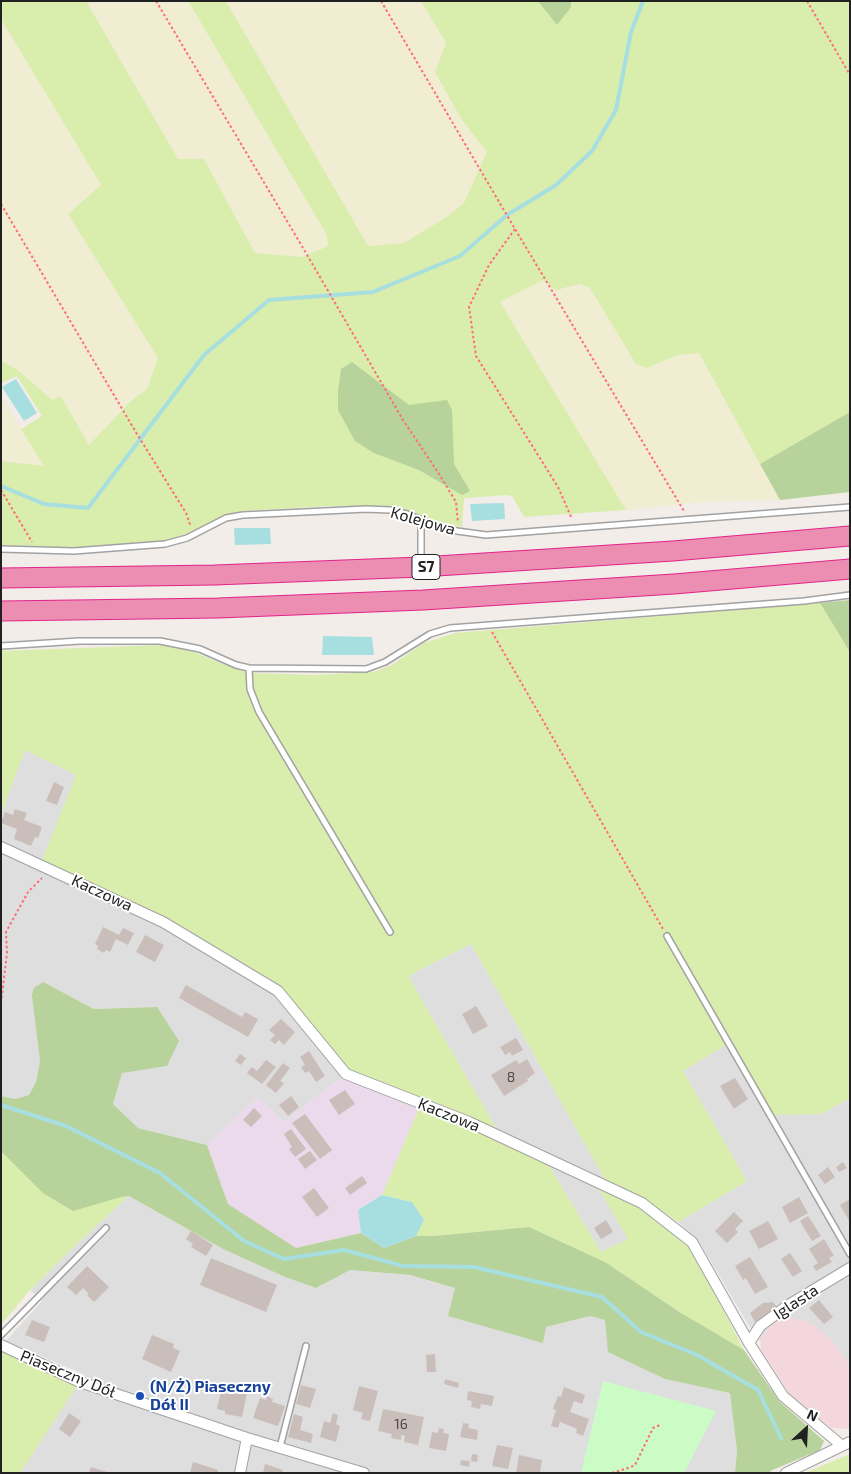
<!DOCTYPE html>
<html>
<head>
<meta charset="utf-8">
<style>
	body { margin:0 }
	#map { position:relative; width:851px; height:1474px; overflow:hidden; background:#f2ede8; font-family:"Exo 2",sans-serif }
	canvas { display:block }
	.frame { position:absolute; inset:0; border:2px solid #212121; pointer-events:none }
	.north { position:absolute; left:781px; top:1404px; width:50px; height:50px; -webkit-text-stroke:4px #fff; paint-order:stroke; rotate:25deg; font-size:14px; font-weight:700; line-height:20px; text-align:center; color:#212121 }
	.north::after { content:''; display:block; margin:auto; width:18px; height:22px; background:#212121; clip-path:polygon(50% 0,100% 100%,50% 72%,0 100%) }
</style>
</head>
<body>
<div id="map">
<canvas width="851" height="1474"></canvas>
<div class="frame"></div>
<div class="north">N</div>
</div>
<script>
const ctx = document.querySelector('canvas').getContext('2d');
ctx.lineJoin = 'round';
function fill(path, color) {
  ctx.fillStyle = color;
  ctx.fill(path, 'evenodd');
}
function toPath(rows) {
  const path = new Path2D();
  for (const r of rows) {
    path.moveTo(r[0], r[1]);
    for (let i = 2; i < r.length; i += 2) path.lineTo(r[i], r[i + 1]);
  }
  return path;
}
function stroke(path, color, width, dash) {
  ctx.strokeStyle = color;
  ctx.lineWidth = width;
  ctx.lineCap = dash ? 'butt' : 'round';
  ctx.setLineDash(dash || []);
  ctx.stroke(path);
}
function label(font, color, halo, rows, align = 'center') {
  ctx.font = font + ' "Exo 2",sans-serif';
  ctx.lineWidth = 4;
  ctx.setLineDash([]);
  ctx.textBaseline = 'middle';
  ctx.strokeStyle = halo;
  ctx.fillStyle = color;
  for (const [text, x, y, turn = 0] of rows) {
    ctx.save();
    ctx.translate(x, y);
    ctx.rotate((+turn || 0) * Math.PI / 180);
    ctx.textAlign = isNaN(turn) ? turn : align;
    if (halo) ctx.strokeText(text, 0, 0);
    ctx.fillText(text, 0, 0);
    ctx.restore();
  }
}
fill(toPath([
	[25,750,77,775,41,863,1,845,1,814],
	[1,851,161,925,275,995,343,1076,284,1123,258,1097,207,1145,138,1128,113,1104,122,1072,167,1066,157,1007,94,1009,42,982,40,1061,36,1082,29,1095,15,1099,1,1096],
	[471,944,607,1183,499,1133,408,976],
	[729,1043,821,1114,850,1098,850,1366,832,1340,780,1316,760,1339,751,1329,698,1240,678,1222,747,1181,683,1071],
	[547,1162,597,1186,629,1239,601,1252],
	[129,1196,223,1249,285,1277,316,1288,350,1270,409,1275,455,1288,448,1316,546,1327,590,1316,605,1320,665,1379,731,1393,737,1450,735,1473,20,1473,83,1374,6,1341,42,1301,30,1290,82,1239]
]), '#dfdedf');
fill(toPath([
	[780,1316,809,1322,832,1340,850,1366,850,1429,832,1428,791,1396,761,1350,760,1339]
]), '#f3d7dc');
fill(toPath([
	[343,1076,419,1108,382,1195,358,1210,361,1233,296,1248,228,1204,207,1145,258,1097,284,1123]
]), '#ebdaeb');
fill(toPath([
	[86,1,188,1,327,235,328,246,303,257,255,253,204,159,178,159],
	[226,1,421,1,446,43,462,120,487,152,464,204,445,218,404,243,368,246],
	[1,19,101,185,68,214,158,358,147,389,131,401,89,445,61,396,52,400,18,370,1,361],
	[543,280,564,289,581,284,590,288,636,364,647,368,678,355,699,353,780,500,703,502,626,510,500,302],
	[1,395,21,429,44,466,1,461]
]), '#f1edd3');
fill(toPath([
	[1,1,86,1,178,159,204,159,255,253,303,257,328,246,327,235,188,1,226,1,368,246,404,243,445,218,464,203,487,152,462,120,435,72,446,43,421,1,850,1,850,412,760,464,699,353,678,355,647,368,636,364,590,288,580,284,556,290,543,280,500,302,626,510,524,517,512,496,507,495,464,498,462,527,437,522,402,509,378,506,327,506,242,511,223,516,188,533,168,540,131,545,74,548,1,545,1,461,44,466,21,429,42,416,17,376,1,383,1,361,18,370,52,400,61,396,89,445,131,401,147,389,158,358,68,214,101,185,1,19],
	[820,603,850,652,850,1098,821,1114,771,1115,729,1043,683,1071,747,1181,678,1222,644,1199,607,1183,471,944,408,976,499,1133,348,1071,281,989,166,918,41,863,76,775,25,750,1,814,1,651,162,645,194,652,225,665,249,673,314,675,373,672,392,665,424,643,455,633],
	[419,1108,468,1125,547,1162,601,1252,628,1239,597,1186,640,1206,689,1244,744,1350,681,1313,605,1262,529,1227,434,1236,416,1236,424,1220,412,1202,382,1195],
	[1,1151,121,1197,129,1196,82,1239,30,1290,1,1325],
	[1,1351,77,1386,20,1473,1,1473],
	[850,1454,850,1473,805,1473]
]), '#d9edad');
fill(toPath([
	[538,1,571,1,571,7,557,25],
	[352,362,409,405,447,400,452,410,454,464,470,491,462,495,419,470,374,453,355,441,338,410,338,392,341,369],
	[850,412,850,492,780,500,760,464],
	[850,600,850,652,820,603],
	[43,982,94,1009,157,1007,179,1041,167,1066,122,1073,113,1104,138,1128,207,1145,228,1204,296,1248,361,1233,384,1248,416,1236,434,1236,529,1227,605,1262,681,1313,744,1350,779,1401,824,1441,820,1450,770,1471,772,1473,735,1473,737,1450,730,1393,665,1379,608,1352,605,1320,590,1316,546,1327,543,1343,448,1316,455,1288,410,1275,350,1270,316,1288,285,1277,223,1249,129,1196,121,1197,73,1211,43,1193,1,1151,1,1096,15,1099,29,1095,36,1082,40,1061,32,995,34,988]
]), '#b7d29b');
fill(toPath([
	[603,1381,716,1411,684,1473,581,1473]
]), '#ccfcc5');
fill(toPath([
	[16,379,37,413,24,421,2,387],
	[504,503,505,519,472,521,470,504],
	[234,528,270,528,271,544,235,545],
	[323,636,372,637,374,655,322,655],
	[382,1195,412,1202,424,1220,416,1236,384,1248,361,1233,358,1210]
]), '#a7dfe0');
stroke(toPath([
	[1,486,44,504,88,508,204,355,269,300,373,292,460,256,507,215,556,185,592,151,616,110,631,32,643,1],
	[1,1105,66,1126,160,1173,244,1241,284,1259,344,1250,403,1266,474,1267,602,1297,641,1332,697,1355,758,1390,781,1438]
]), '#a7dfe0', 4);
fill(toPath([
	[54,782,64,787,57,805,46,801],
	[15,809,27,813,24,820,42,827,38,838,35,837,31,846,14,839,17,829,1,823,5,812,13,815],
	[103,927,119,935,123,928,134,933,128,945,116,939,110,952,106,950,104,953,97,949,98,946,95,944],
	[145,935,164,945,155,962,136,952],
	[186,985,242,1017,245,1012,258,1019,248,1037,179,998],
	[476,1006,488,1026,473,1034,462,1014],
	[281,1019,295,1032,284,1045,279,1040,275,1044,270,1040,275,1035,269,1030],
	[516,1038,523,1050,512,1056,510,1052,505,1055,500,1047],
	[309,1051,325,1076,316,1082,309,1071,305,1073,301,1067,305,1065,300,1057],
	[240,1054,246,1058,241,1065,235,1061],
	[527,1059,535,1073,527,1079,528,1081,504,1096,491,1075,516,1060,519,1064],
	[266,1060,276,1067,262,1084,247,1073,252,1067,257,1071],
	[283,1063,290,1068,280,1081,284,1083,276,1093,266,1085],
	[735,1078,748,1099,734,1109,720,1086],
	[345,1090,355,1104,339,1115,329,1100],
	[291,1096,299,1107,288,1116,279,1105],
	[254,1108,262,1116,251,1127,243,1120],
	[305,1114,332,1150,320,1159,292,1123],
	[291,1129,306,1149,295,1157,289,1149,292,1147,284,1134],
	[310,1151,317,1160,305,1169,298,1159],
	[843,1162,847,1168,839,1172,836,1167],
	[828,1167,835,1177,825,1184,818,1175],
	[362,1176,367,1183,350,1195,345,1188],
	[314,1188,329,1208,317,1217,302,1197],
	[799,1197,808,1213,790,1223,782,1207],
	[850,1199,850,1222,840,1205],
	[734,1212,743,1221,735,1229,738,1232,727,1243,715,1231],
	[808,1216,821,1236,812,1241,800,1221],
	[606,1220,613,1232,601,1239,594,1228],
	[768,1221,778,1239,759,1249,749,1231],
	[191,1231,213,1245,206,1256,191,1247,193,1244,186,1239],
	[824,1239,834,1256,829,1258,832,1262,816,1271,813,1266,818,1263,809,1249],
	[790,1253,802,1271,793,1277,781,1259],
	[750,1257,768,1287,755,1294,746,1278,743,1280,735,1266],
	[211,1258,277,1285,266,1312,200,1285],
	[87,1266,109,1287,94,1302,87,1295,89,1294,83,1288,76,1295,67,1287],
	[819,1300,833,1317,824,1324,809,1308],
	[773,1302,777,1307,755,1322,750,1313,763,1303],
	[32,1320,50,1327,44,1342,25,1335],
	[152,1335,174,1344,173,1348,180,1351,171,1372,142,1359],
	[435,1354,436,1372,427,1372,426,1355],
	[445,1379,459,1383,458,1388,444,1384],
	[301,1385,316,1389,310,1408,296,1404],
	[359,1386,378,1391,370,1421,361,1419,363,1413,353,1410],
	[222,1387,247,1393,242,1417,225,1414,225,1411,217,1409],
	[564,1387,585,1395,582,1404,574,1401,570,1412,589,1419,583,1436,576,1433,577,1429,560,1422,558,1428,551,1426,556,1410,553,1409,558,1396,561,1397],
	[468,1391,494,1396,492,1406,481,1404,480,1409,471,1407,472,1401,467,1400],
	[267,1396,273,1399,272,1402,285,1406,278,1426,253,1418,260,1398,266,1400],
	[383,1409,424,1417,418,1445,404,1442,405,1436,401,1435,401,1440,391,1438,392,1434,378,1431],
	[69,1413,81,1421,70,1437,59,1429],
	[333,1413,338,1415,336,1424,340,1426,336,1442,320,1437,324,1421,330,1423],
	[294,1414,303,1417,300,1430,313,1434,311,1443,288,1437],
	[463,1423,469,1424,468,1428,478,1430,477,1440,460,1437],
	[439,1428,444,1429,443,1433,449,1434,446,1451,429,1448,432,1432,438,1433],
	[497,1445,513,1448,508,1469,492,1466],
	[472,1454,478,1455,477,1462,471,1461],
	[519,1455,542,1460,540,1473,516,1473],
	[461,1460,470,1461,469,1467,460,1465],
	[193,1462,218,1470,218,1473,190,1473],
	[265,1464,283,1470,282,1473,263,1473],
	[91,1467,107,1472,107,1473,89,1473]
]), '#cabebb');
const lane = toPath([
	[1,549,74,551,165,544,187,538,226,518,243,515,366,509,390,510,407,514,434,525,457,531,486,535,850,507],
	[421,564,421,525,423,521],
	[1,646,79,641,160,641,200,649,236,665,249,668,366,669,385,662,430,634,450,628,804,601,850,595],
	[249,668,250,689,259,712,390,932],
	[667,936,850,1254],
	[1,1335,106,1228],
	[280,1447,306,1346]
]);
const street = toPath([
	[1,847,163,922,278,991,346,1074,469,1122,642,1203,692,1242,749,1343,783,1396,841,1445],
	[749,1343,760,1326,787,1306,850,1268],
	[1,1345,80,1382,247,1438,364,1473],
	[240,1473,247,1438],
	[786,1473,850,1442]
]);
const highway = toPath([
	[1,578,215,575,421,567,673,551,850,536],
	[1,611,218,608,423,600,674,584,850,569]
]);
stroke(lane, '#a2a2a2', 8);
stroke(street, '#a2a2a2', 12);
stroke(highway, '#e2238b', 21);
stroke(toPath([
	[156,1,306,253,403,420,439,474,456,502,458,523],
	[381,1,515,229,684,511],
	[807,1,850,75],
	[1,204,137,434,186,513,191,527],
	[515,229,489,265,469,307,476,356,558,487,572,519],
	[1,490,32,542],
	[492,632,663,929],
	[1,1003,7,953,6,932,28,892,42,878],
	[612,1473,631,1467,635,1465,653,1428,660,1425]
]), '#ff6c7a', 2, [2.5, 2.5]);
stroke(lane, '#fff', 5);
stroke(street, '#fff', 10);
stroke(highway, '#eb8eb2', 19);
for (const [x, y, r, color] of [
	[140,1396,5,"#1a4fb4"]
]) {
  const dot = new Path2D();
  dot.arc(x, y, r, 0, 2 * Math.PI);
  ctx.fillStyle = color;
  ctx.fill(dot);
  stroke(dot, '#fff', 2);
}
label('14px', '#4b4848', null, [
	["8",511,1077],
	["16",401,1424]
]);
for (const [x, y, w] of [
	[426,567,28]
]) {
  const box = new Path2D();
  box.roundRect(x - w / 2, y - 12.5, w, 25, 4);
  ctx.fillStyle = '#fff';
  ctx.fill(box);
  stroke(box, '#212121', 1);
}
label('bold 15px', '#212121', null, [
	["S7",426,567]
]);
label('16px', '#212121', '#fff', [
	["Kolejowa",423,521,16],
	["Kaczowa",102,893,25],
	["Kaczowa",449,1115,22],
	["Iglasta",796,1302,-33],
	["Piaseczny Dół",68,1374,22]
]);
label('bold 16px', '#164399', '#fff', [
	["(N/Ż) Piaseczny",150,1387],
	["Dół II",150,1405]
], 'left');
</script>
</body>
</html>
